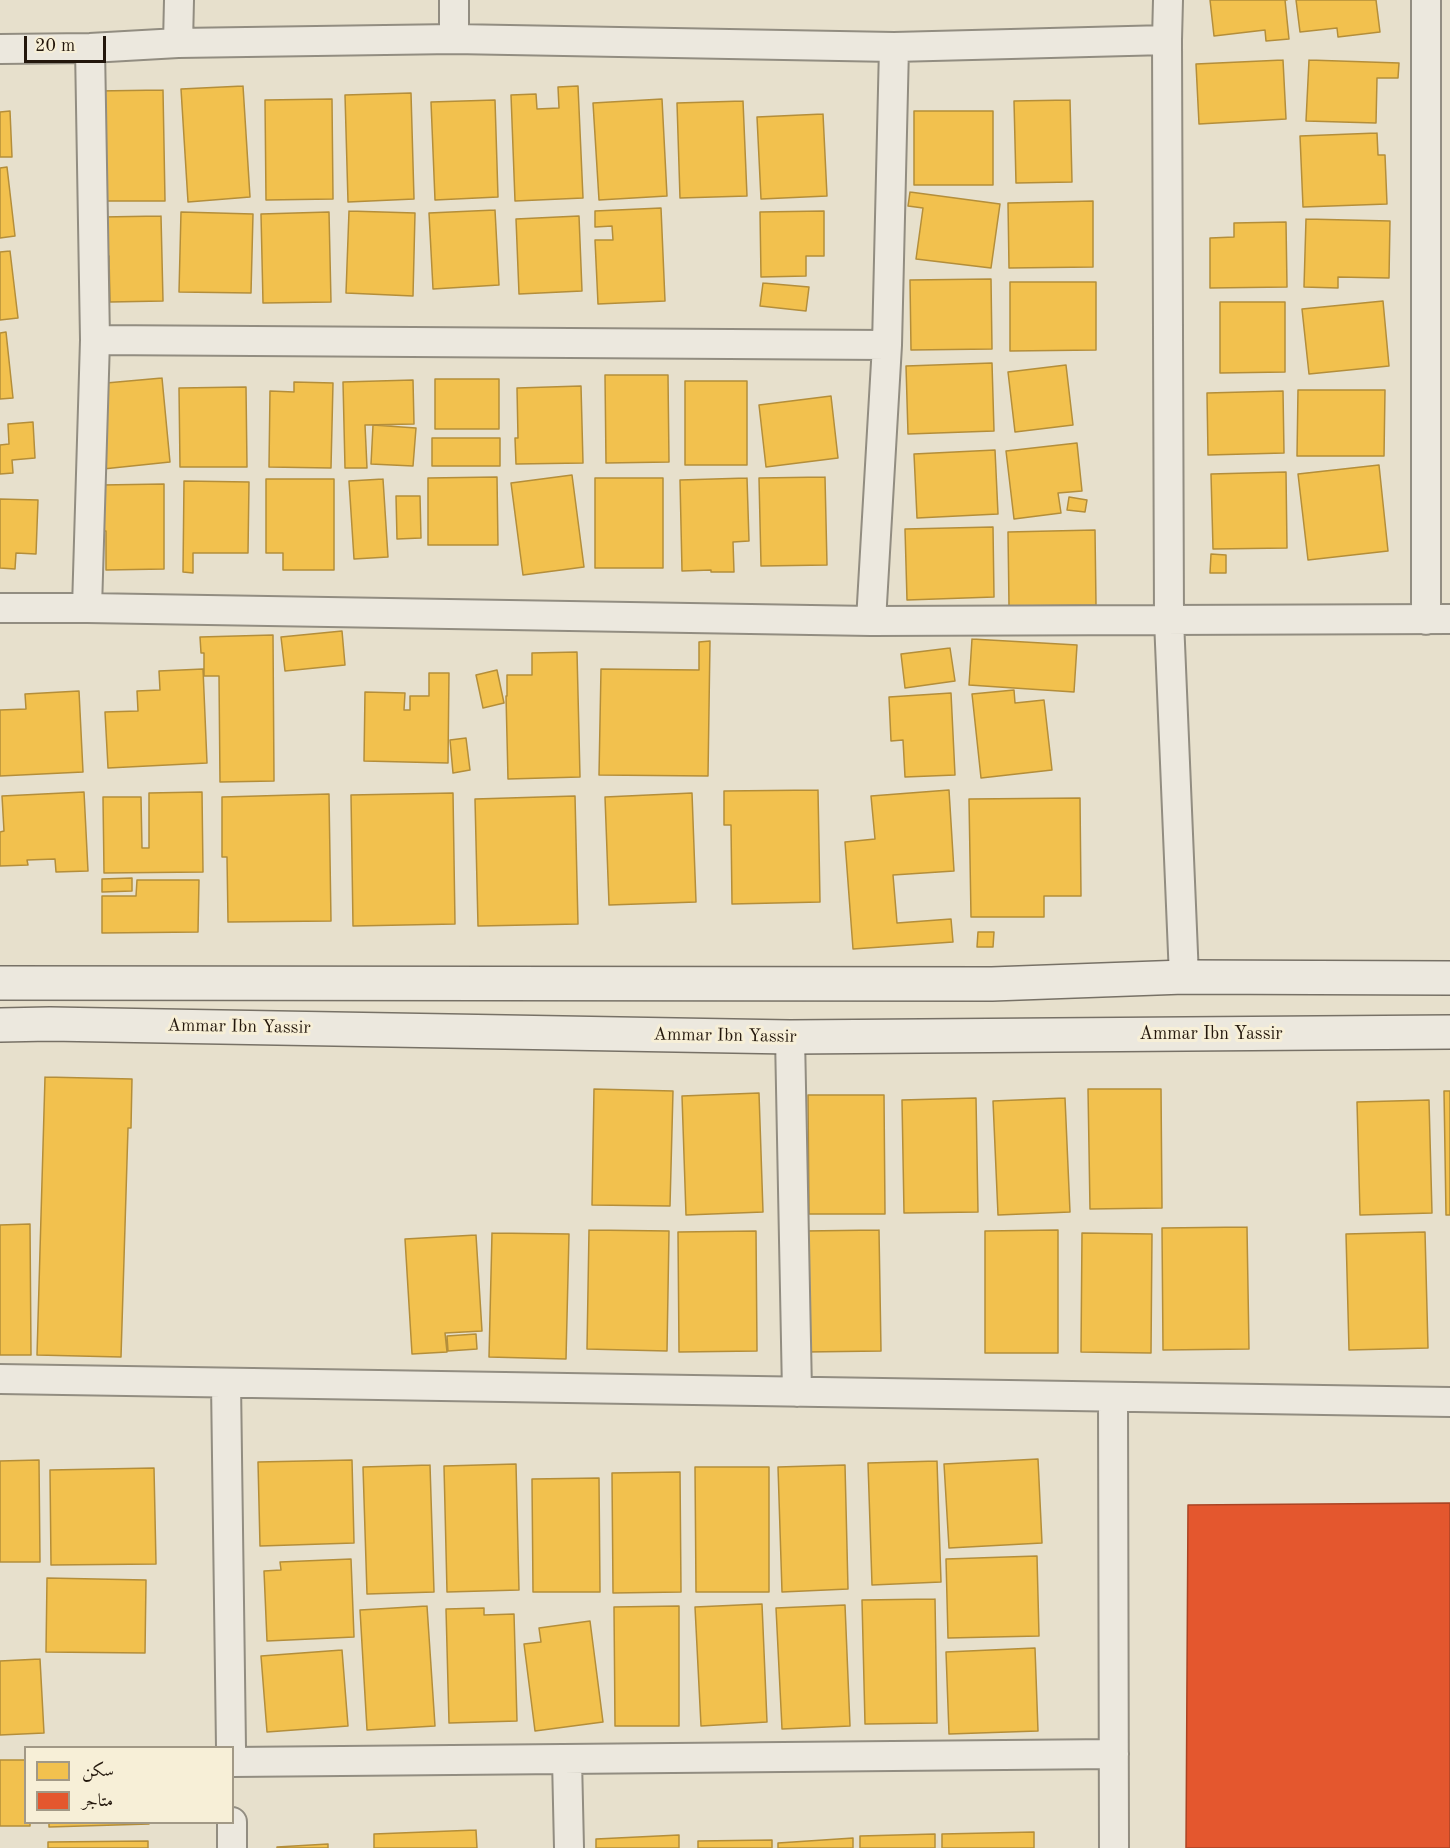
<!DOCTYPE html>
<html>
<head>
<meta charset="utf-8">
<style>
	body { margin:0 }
	#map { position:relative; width:1450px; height:1848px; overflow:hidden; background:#e7e0cc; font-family:"Old Standard TT",Amiri,serif }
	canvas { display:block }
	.legend { position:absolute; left:24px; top:1746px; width:210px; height:78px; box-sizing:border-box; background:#f7efd7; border:2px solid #a29986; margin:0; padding:8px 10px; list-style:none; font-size:18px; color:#23170c }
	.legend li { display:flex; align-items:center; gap:12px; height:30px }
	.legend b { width:30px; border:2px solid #a29986 }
	.scale { position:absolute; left:24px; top:36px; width:82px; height:27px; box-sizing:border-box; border:3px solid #23170c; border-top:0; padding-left:8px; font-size:18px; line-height:21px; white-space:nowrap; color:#23170c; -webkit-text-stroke:4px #f7efd7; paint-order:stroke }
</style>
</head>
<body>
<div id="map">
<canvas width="1450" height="1848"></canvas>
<ul class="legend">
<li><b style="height:16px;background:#f2c14e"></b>سكن</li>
<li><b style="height:16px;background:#e4572e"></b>متاجر</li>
</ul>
<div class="scale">20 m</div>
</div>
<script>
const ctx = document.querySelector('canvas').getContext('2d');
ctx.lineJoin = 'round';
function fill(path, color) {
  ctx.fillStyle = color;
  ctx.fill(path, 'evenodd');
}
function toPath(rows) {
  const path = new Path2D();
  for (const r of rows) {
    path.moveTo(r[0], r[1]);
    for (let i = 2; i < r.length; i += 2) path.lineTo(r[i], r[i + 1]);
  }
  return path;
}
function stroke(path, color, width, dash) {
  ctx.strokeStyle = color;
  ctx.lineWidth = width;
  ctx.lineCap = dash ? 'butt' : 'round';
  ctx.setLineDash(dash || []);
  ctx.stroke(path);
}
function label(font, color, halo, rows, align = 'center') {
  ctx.font = font + ' "Old Standard TT",serif';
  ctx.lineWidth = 6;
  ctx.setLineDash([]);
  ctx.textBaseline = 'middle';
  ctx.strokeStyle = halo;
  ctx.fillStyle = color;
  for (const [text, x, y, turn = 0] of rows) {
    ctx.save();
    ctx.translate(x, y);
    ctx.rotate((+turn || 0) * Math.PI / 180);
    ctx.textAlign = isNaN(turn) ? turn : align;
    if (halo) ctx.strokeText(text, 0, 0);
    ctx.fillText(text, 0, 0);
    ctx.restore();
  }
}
const homes = toPath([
	[1210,0,1287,0,1285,0,1289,39,1266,41,1265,30,1214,36,1210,0],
	[1296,0,1376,0,1380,32,1338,37,1337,28,1300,32,1296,0],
	[1283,60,1286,119,1199,124,1196,64,1283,60],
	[1309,60,1399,63,1398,78,1377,78,1376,123,1306,121,1309,60],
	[243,86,250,197,188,202,181,89,243,86],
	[578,86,583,198,515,201,511,95,536,94,537,109,559,108,558,87,578,86],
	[163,90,165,201,99,201,97,91,163,90],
	[411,93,414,199,348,202,345,95,411,93],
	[332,99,333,199,266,200,265,100,332,99],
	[662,99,667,196,599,200,593,103,662,99],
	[495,100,498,197,435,200,431,102,495,100],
	[1070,100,1072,182,1016,183,1014,101,1070,100],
	[743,101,747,196,680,198,677,103,743,101],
	[10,111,12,157,0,157,0,112,10,111],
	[914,111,993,111,993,185,914,185,914,111],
	[823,114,827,196,761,199,757,117,823,114],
	[1377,133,1378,155,1385,155,1387,204,1303,207,1300,136,1377,133],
	[7,167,15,236,0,238,0,168,7,167],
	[910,192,1000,204,991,268,916,259,923,208,908,206,910,192],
	[1093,201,1093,267,1009,268,1008,203,1093,201],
	[661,208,665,301,598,304,595,240,613,240,612,226,595,227,595,211,661,208],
	[495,210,499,285,433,289,429,213,495,210],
	[349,211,415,213,413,296,346,293,349,211],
	[824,211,824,256,806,256,806,276,761,277,760,212,824,211],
	[181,212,253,214,251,293,179,292,181,212],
	[329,212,331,302,263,303,261,214,329,212],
	[161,216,163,301,110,302,109,256,103,256,102,217,161,216],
	[579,216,582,291,519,294,516,219,579,216],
	[1306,219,1390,221,1389,278,1338,277,1338,288,1304,287,1306,219],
	[1286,222,1287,287,1210,288,1210,238,1234,237,1234,223,1286,222],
	[10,251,18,318,0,320,0,252,10,251],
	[991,279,992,349,911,350,910,280,991,279],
	[1010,282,1096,282,1096,350,1010,351,1010,282],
	[763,283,809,287,806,311,760,306,763,283],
	[1383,301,1389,366,1309,374,1302,309,1383,301],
	[1220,302,1285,302,1285,372,1220,373,1220,302],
	[6,332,13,398,0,399,0,333,6,332],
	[992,363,994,431,908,434,906,366,992,363],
	[1066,365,1073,425,1015,432,1008,372,1066,365],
	[605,375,668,375,669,462,606,463,605,375],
	[162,378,170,462,103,469,95,384,162,378],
	[435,379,499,379,499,429,435,429,435,379],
	[413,380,414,424,365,425,367,468,345,468,343,382,413,380],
	[685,381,747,381,747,465,685,465,685,381],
	[294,382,333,383,331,468,269,467,270,391,294,392,294,382],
	[581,386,583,463,516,464,515,438,518,438,517,388,581,386],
	[246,387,247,467,180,467,179,388,246,387],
	[1298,390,1385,390,1384,456,1297,456,1298,390],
	[1283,391,1284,453,1208,455,1207,393,1283,391],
	[831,396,838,458,766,467,759,405,831,396],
	[33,422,35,458,12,460,13,473,0,474,0,445,9,444,8,424,33,422],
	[373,425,416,428,413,466,371,464,373,425],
	[432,438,500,438,500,466,432,466,432,438],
	[1077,443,1082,491,1058,493,1061,513,1014,519,1006,451,1077,443],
	[995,450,998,514,917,518,914,454,995,450],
	[1379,465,1388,551,1308,560,1298,474,1379,465],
	[1286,472,1287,548,1213,549,1211,474,1286,472],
	[572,475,584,567,523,575,511,483,572,475],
	[497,477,498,545,428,545,428,478,497,477],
	[825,477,827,565,761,566,759,478,825,477],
	[595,478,663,478,663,568,595,568,595,478],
	[747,478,749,541,733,542,734,572,711,572,711,570,682,571,680,480,747,478],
	[266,479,334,479,334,570,283,570,283,553,266,553,266,479],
	[383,479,388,557,354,559,349,481,383,479],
	[184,481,249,482,248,553,193,553,193,573,183,572,184,481],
	[164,484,164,569,106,570,106,531,102,531,102,485,164,484],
	[396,496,420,496,421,538,397,539,396,496],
	[1069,497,1087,500,1085,512,1067,510,1069,497],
	[0,499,38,500,36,554,16,553,15,569,0,568,0,499],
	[993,527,994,597,907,600,905,529,993,527],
	[1095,530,1096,605,1009,606,1008,532,1095,530],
	[1211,554,1226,555,1226,573,1210,573,1211,554],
	[342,631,345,665,285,671,281,637,342,631],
	[273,635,274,781,220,782,219,676,204,676,204,653,201,653,200,637,273,635],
	[972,639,1077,645,1074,692,969,685,972,639],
	[710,641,708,776,599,775,601,669,699,670,699,642,710,641],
	[950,648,955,681,905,688,901,654,950,648],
	[577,652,580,777,508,779,506,696,507,696,507,675,532,675,532,653,577,652],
	[203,669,207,763,108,768,105,712,138,711,137,691,160,690,159,671,203,669],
	[497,670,504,703,483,708,476,675,497,670],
	[429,673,449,673,448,763,364,761,365,692,405,693,404,710,410,710,410,696,429,696,429,673],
	[1014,690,1015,703,1044,700,1052,770,981,778,972,694,1014,690],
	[79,691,83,772,0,776,0,710,26,709,25,694,79,691],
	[951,693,955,775,905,777,903,740,891,741,889,697,951,693],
	[466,738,470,770,453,773,450,740,466,738],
	[818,790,820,902,732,904,731,825,724,825,724,791,818,790],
	[949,790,954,871,893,875,897,923,951,919,953,942,853,949,845,842,875,839,871,796,949,790],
	[84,792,88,871,56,872,55,859,27,860,28,865,0,866,0,832,4,831,2,796,84,792],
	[202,792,203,872,104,873,103,797,141,797,142,848,149,848,149,793,202,792],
	[453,793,455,924,353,926,351,795,453,793],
	[692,793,696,902,609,905,605,797,692,793],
	[329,794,331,921,228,922,227,857,222,857,222,797,329,794],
	[575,796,578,924,478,926,475,799,575,796],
	[1080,798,1081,896,1044,896,1044,917,971,917,969,799,1080,798],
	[132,878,132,891,102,892,102,879,132,878],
	[137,880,199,880,198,932,102,933,102,896,136,896,137,880],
	[978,932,994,932,993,947,977,947,978,932],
	[45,1077,132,1079,131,1128,128,1128,121,1357,37,1355,45,1077],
	[594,1089,673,1091,670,1206,592,1205,594,1089],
	[1088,1089,1161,1089,1162,1208,1090,1209,1088,1089],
	[1444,1091,1450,1091,1450,1215,1446,1215,1444,1091],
	[759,1093,763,1212,686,1215,682,1096,759,1093],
	[808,1095,884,1095,885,1214,809,1214,808,1095],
	[976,1098,978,1212,904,1213,902,1100,976,1098],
	[1065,1098,1070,1212,998,1215,993,1101,1065,1098],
	[1429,1100,1432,1213,1360,1215,1357,1102,1429,1100],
	[30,1224,31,1355,0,1355,0,1225,30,1224],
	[1247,1227,1249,1349,1163,1350,1162,1228,1247,1227],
	[589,1230,669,1231,667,1351,587,1349,589,1230],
	[879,1230,881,1351,806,1352,805,1231,879,1230],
	[1058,1230,1058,1353,985,1353,985,1231,1058,1230],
	[756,1231,757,1351,679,1352,678,1232,756,1231],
	[1425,1232,1428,1348,1349,1350,1346,1234,1425,1232],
	[492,1233,569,1234,566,1359,489,1357,492,1233],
	[1082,1233,1152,1234,1151,1353,1081,1352,1082,1233],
	[476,1235,482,1331,445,1333,447,1352,412,1354,405,1239,476,1235],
	[476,1334,477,1349,448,1351,447,1336,476,1334],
	[1038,1459,1042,1543,949,1548,944,1464,1038,1459],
	[39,1460,40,1562,0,1562,0,1461,39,1460],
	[352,1460,354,1543,260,1546,258,1462,352,1460],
	[937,1461,941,1582,872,1585,868,1463,937,1461],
	[516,1464,519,1590,447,1592,444,1466,516,1464],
	[430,1465,434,1592,367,1594,363,1467,430,1465],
	[845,1465,848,1589,782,1592,778,1467,845,1465],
	[695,1467,769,1467,769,1592,696,1592,695,1467],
	[154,1468,156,1564,51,1565,50,1470,154,1468],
	[680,1472,681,1592,613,1593,612,1473,680,1472],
	[599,1478,600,1592,533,1592,532,1479,599,1478],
	[1037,1556,1039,1636,948,1638,946,1559,1037,1556],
	[351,1559,354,1637,267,1641,264,1571,281,1570,280,1562,351,1559],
	[47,1578,146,1580,145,1653,46,1652,47,1578],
	[935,1599,937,1723,865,1724,862,1600,935,1599],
	[762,1604,767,1722,701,1726,695,1607,762,1604],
	[845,1605,850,1726,782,1729,776,1608,845,1605],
	[427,1606,435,1726,367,1730,360,1610,427,1606],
	[679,1606,679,1726,615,1726,614,1607,679,1606],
	[484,1608,484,1615,514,1614,517,1721,449,1723,446,1609,484,1608],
	[590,1621,603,1722,535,1731,524,1644,541,1642,539,1628,590,1621],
	[1035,1648,1038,1731,949,1734,946,1652,1035,1648],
	[342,1650,348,1726,267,1732,261,1656,342,1650],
	[40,1659,44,1733,0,1735,0,1661,40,1659],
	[0,1760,26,1760,26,1822,30,1822,30,1826,0,1826,0,1760],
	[49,1822,149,1822,149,1824,49,1827,49,1822],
	[476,1830,477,1848,374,1848,374,1834,476,1830],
	[1034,1832,1034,1848,942,1848,942,1834,1034,1832],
	[935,1834,935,1848,860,1848,860,1836,935,1834],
	[679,1835,679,1848,596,1848,596,1839,679,1835],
	[853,1838,853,1848,778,1848,778,1843,853,1838],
	[772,1840,772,1848,698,1848,698,1841,772,1840],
	[148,1841,148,1848,48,1848,48,1842,148,1841],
	[328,1844,328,1848,277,1848,277,1847,328,1844]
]);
fill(homes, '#f2c14e');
stroke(homes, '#b48e3a', 1.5);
const shops = toPath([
	[1450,1503,1450,1848,1186,1848,1188,1505,1450,1503]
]);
fill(shops, '#e4572e');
stroke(shops, '#aa4424', 1.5);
const street = toPath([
	[1168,0,1167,40,1169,620,1184,977],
	[454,39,454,0],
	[178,43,179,0],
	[0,49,90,48,178,43,454,39,894,47,1167,40],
	[95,340,887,345],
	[0,608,87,608,871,621,1450,619],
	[87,608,95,340,90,48],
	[1426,620,1426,0],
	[871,621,887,345,894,47],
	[790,1037,797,1392],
	[0,1379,1450,1402],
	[226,1383,231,1748],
	[1113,1397,1114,1848],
	[567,1759,569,1848],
	[232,1762,1114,1754],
	[232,1822,232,1848]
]);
const secondary = toPath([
	[0,983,992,984,1184,977,1450,978],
	[0,1025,50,1024,790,1037,1450,1032]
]);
stroke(street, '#928d81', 32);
stroke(secondary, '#777166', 36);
stroke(street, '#ece8de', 28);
stroke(secondary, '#ece8de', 33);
label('18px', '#23170c', '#f7efd7', [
	["Ammar Ibn Yassir",239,1027,1],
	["Ammar Ibn Yassir",1211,1034],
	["Ammar Ibn Yassir",725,1036,1]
]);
</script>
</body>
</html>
